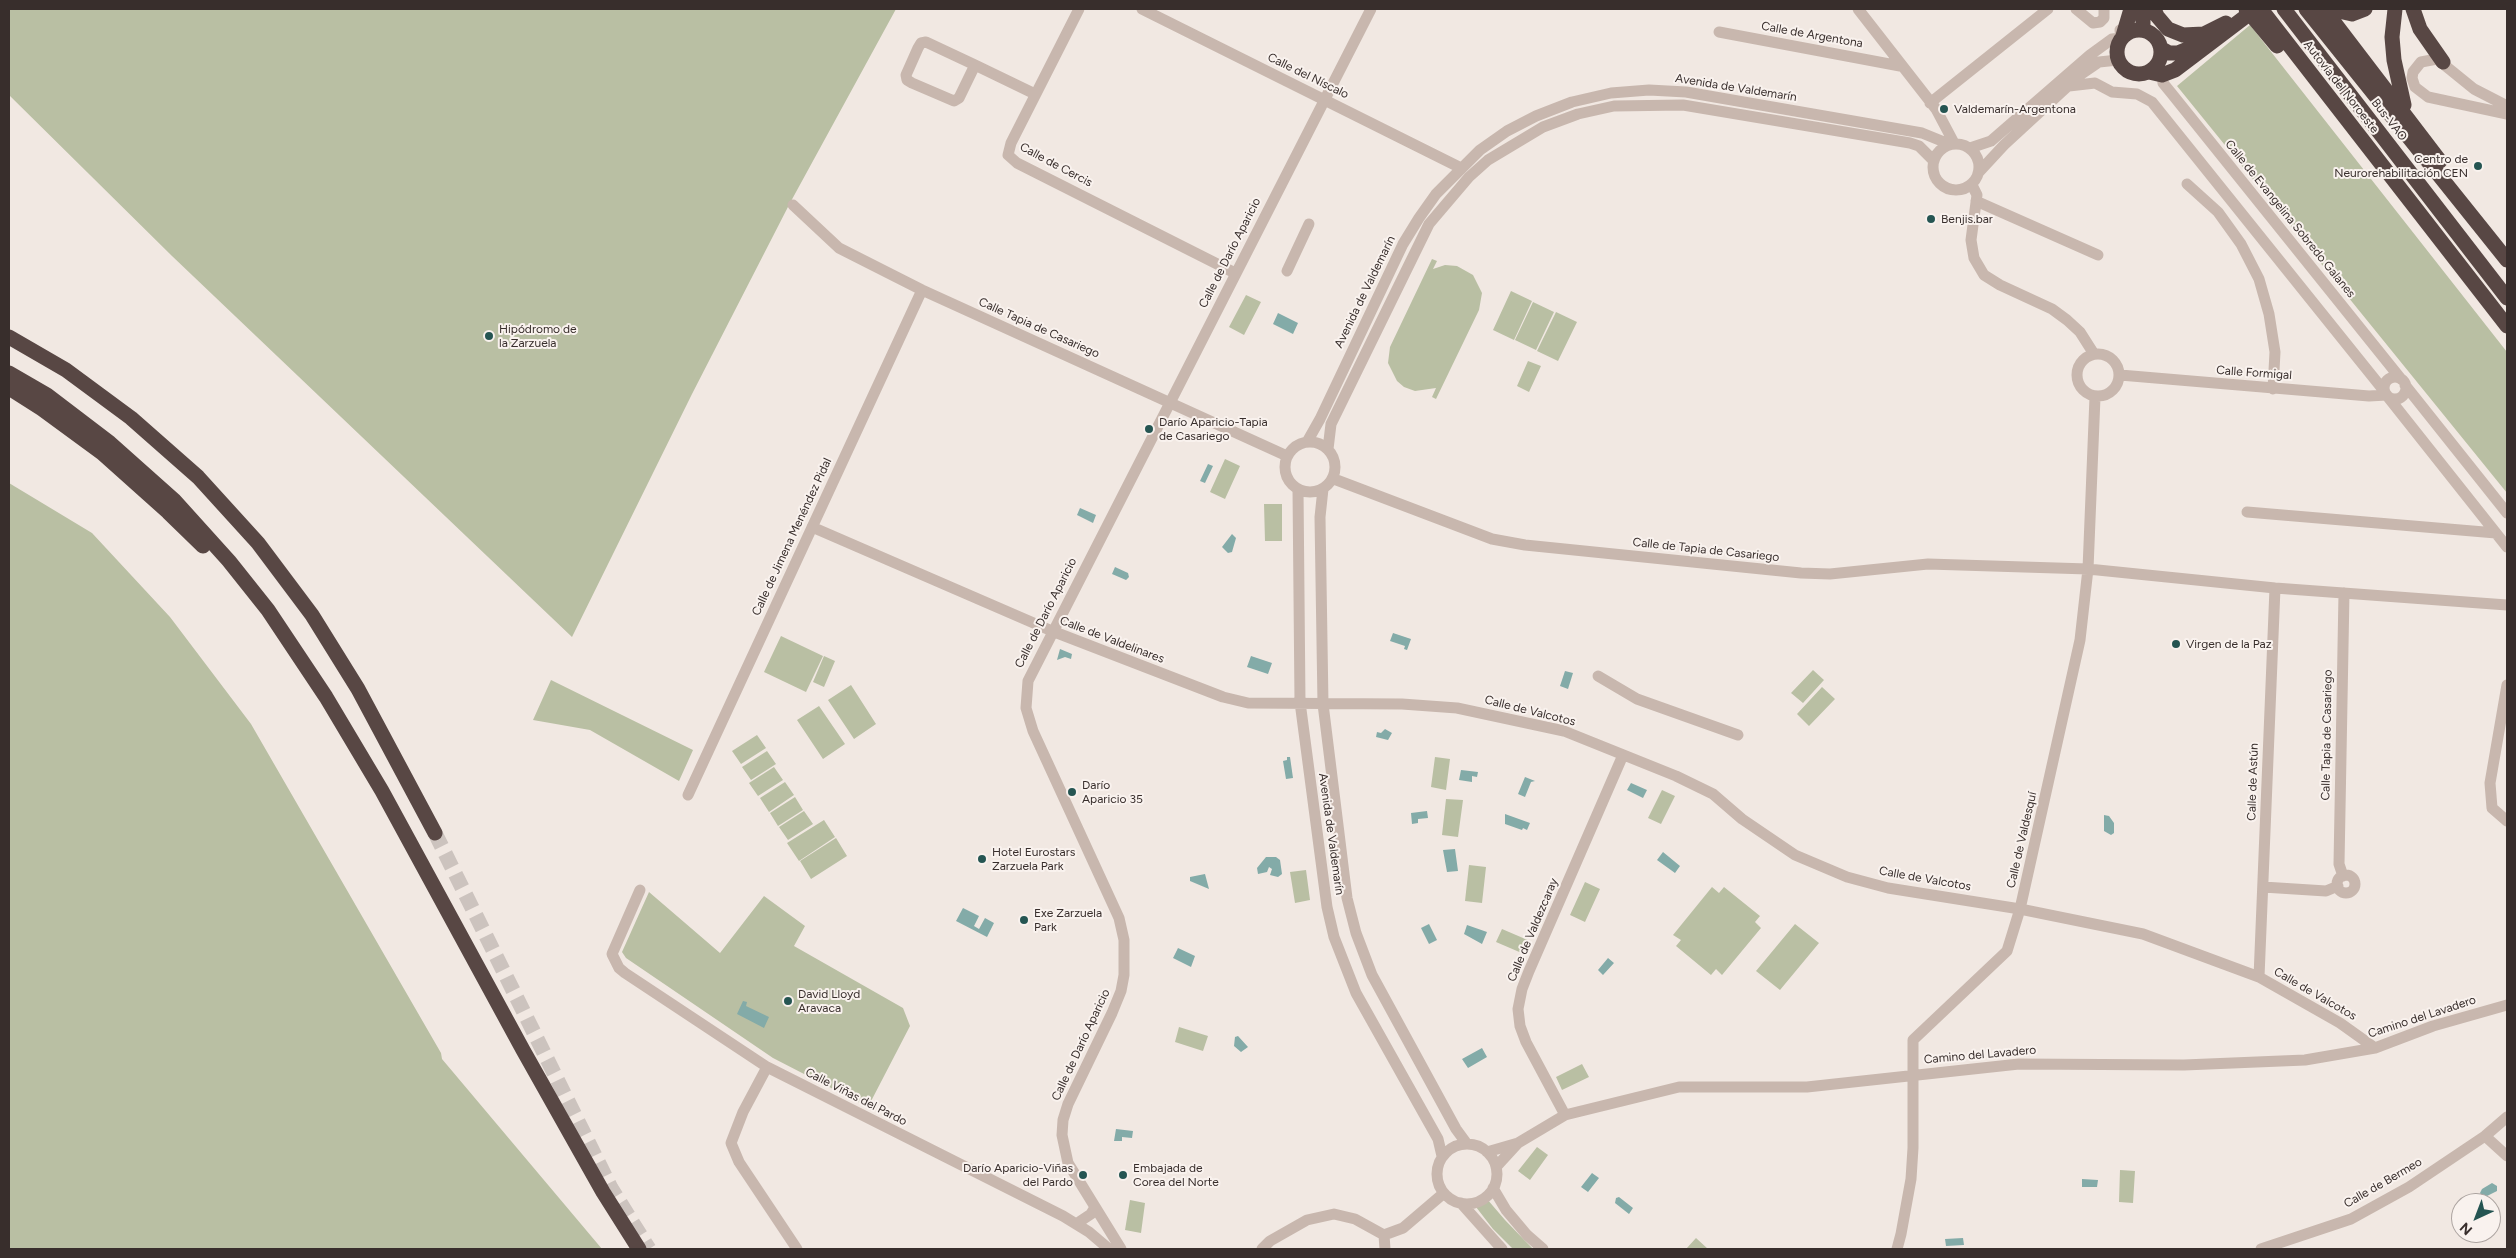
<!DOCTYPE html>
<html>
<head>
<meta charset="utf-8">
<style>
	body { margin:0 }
	#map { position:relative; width:2516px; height:1258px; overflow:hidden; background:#f1e8e2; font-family:Figtree,sans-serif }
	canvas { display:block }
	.frame { position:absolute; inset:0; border:10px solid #382e2c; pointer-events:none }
	.north { position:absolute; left:2451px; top:1193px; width:50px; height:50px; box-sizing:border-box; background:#f9f2ee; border:1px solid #aca4a0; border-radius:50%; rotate:223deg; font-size:14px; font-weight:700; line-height:20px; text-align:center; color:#382e2c }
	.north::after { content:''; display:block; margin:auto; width:18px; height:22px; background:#255552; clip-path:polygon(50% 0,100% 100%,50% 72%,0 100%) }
</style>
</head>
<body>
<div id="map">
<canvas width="2516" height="1258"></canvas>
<div class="frame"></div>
<div class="north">N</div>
</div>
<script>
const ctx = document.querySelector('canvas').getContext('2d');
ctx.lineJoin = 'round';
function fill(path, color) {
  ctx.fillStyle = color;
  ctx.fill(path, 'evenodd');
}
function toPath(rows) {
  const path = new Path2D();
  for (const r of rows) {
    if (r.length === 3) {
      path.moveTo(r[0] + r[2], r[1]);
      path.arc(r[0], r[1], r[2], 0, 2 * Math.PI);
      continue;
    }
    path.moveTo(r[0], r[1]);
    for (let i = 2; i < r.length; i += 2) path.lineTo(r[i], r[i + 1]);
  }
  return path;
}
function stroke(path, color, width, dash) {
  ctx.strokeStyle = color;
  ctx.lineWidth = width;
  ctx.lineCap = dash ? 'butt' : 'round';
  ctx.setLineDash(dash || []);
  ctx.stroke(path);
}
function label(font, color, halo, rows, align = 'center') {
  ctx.font = font + ' Figtree,sans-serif';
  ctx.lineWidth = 4;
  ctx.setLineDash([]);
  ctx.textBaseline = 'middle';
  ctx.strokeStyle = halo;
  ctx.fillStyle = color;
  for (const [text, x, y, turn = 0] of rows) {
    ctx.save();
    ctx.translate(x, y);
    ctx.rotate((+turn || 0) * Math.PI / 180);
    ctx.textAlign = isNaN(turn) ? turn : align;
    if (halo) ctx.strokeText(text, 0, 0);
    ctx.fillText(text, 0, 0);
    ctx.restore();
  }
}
fill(toPath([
	[9,9,896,9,790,203,692,394,572,637,172,256,9,95],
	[2250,25,2507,352,2507,493,2177,86],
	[1432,259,1437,261,1433,269,1445,265,1457,266,1473,275,1482,293,1479,310,1436,399,1432,397,1436,388,1415,391,1404,387,1397,381,1388,363,1390,347],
	[1511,291,1532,301,1514,340,1493,330],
	[1246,295,1261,302,1244,335,1229,327],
	[1533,302,1554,312,1536,350,1515,340],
	[1556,312,1577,322,1558,361,1537,351],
	[1528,361,1541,366,1529,392,1517,386],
	[1225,459,1240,466,1225,499,1210,492],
	[9,483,92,533,170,617,251,724,441,1053,442,1059,602,1249,9,1249],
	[1264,504,1282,504,1282,541,1265,541],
	[781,636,823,656,806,692,764,672],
	[824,656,835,661,824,687,813,682],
	[1813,670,1824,680,1803,703,1791,693],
	[551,680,693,750,679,781,590,730,533,720],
	[851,685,876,724,854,739,828,700],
	[1822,687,1835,699,1809,726,1797,714],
	[819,706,845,744,823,759,797,720],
	[757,735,766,748,741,764,732,751],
	[767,751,776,764,751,780,742,767],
	[1435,757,1450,759,1446,790,1431,787],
	[774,767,783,780,758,796,749,783],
	[785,782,794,795,769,812,760,798],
	[1662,790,1675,796,1661,824,1648,818],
	[795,797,803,810,778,826,770,813],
	[1446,799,1463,800,1458,837,1442,835],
	[804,811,813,824,788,840,779,827],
	[824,820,835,837,799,861,787,843],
	[836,838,847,856,811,879,800,861],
	[1469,865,1486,867,1482,903,1465,901],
	[1306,870,1310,900,1295,903,1290,872],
	[1585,882,1600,889,1585,922,1570,915],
	[1712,887,1719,893,1724,887,1760,916,1755,922,1761,928,1722,975,1716,969,1711,975,1676,946,1681,940,1673,935],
	[649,892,720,953,764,896,805,926,794,946,903,1008,910,1026,868,1107,773,1058,626,958,622,952],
	[1795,924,1819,943,1780,990,1756,971],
	[1502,929,1530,941,1524,954,1496,942],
	[1179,1027,1208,1036,1203,1051,1175,1042],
	[1582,1064,1589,1077,1562,1090,1556,1077],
	[1537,1147,1548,1155,1530,1180,1518,1171],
	[2120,1170,2135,1171,2133,1203,2119,1202],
	[1487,1199,1505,1220,1533,1249,1513,1249,1493,1229,1476,1207],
	[1130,1200,1145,1203,1141,1233,1125,1230],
	[1696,1238,1708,1249,1686,1249]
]), '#b9bfa3');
fill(toPath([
	[1278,313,1298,323,1293,334,1273,324],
	[1208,464,1213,466,1205,483,1200,481],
	[1080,508,1096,515,1093,523,1077,515],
	[1232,534,1236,538,1232,552,1228,553,1222,547],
	[1115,567,1128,573,1129,577,1126,580,1112,574],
	[1393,633,1411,639,1407,650,1404,649,1405,646,1390,641],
	[1060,649,1072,654,1071,659,1065,657,1057,660],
	[1251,656,1272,663,1268,674,1247,667],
	[1565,671,1573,673,1568,689,1560,686],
	[1385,729,1392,733,1388,740,1376,737,1377,732,1381,733],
	[1287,757,1290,757,1293,778,1286,779,1283,761,1287,760],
	[1461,770,1478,772,1477,777,1472,776,1472,782,1459,780],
	[1525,777,1535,781,1531,782,1525,797,1518,794],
	[1631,783,1647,790,1643,798,1627,790],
	[1427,811,1428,818,1418,819,1418,823,1412,824,1411,813],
	[1505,814,1530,823,1527,830,1523,828,1522,830,1505,824],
	[2104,815,2109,816,2114,823,2114,833,2111,835,2104,831],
	[1455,849,1458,871,1447,872,1443,850],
	[1663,852,1680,866,1675,873,1657,860],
	[1266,857,1276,857,1280,860,1282,874,1278,877,1270,875,1272,869,1269,867,1267,872,1258,874,1257,868],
	[1205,874,1209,889,1190,881,1190,877],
	[963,908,979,916,974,926,979,929,985,918,994,923,987,937,956,921],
	[1429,924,1437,940,1429,944,1421,928],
	[1467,925,1487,932,1482,944,1464,934],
	[1178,948,1195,956,1191,967,1173,958],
	[1608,958,1614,963,1603,975,1598,970],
	[743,1001,747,1002,746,1006,769,1017,764,1028,737,1014],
	[1238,1036,1248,1047,1241,1052,1234,1046,1235,1037],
	[1482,1048,1487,1057,1468,1068,1462,1059],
	[1116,1129,1133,1131,1132,1138,1122,1137,1122,1141,1114,1141],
	[1592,1173,1599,1178,1588,1192,1581,1187],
	[2082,1179,2098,1180,2097,1187,2082,1187],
	[2492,1183,2497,1186,2497,1191,2483,1198,2480,1193,2482,1189],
	[1619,1197,1633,1208,1629,1214,1615,1203,1616,1198],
	[1963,1238,1964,1245,1946,1246,1945,1239]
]), '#83aba8');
stroke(toPath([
	[435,833,611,1188,649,1249]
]), '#ccc3be', 15, [15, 8]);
stroke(toPath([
	[1079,9,1011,143,1008,155,1017,163,1235,273],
	[1142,9,1461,168],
	[1858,9,1936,109,1954,143],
	[2076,9,2093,23,2100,22,2104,18,2104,9],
	[1719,32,1900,66],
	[975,65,959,98,954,101,912,83,907,80,906,75,918,48,921,43,926,42,975,65,1035,94],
	[2162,75,2163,83,2172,94,2401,379],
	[2069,86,2095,83,2112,92,2137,94,2152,102,2385,392],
	[1930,103,2048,9],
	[2507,106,2474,89,2437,59,2421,62,2413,72,2412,78,2415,87,2428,97,2507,114],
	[1956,167,23],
	[1970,148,1991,141,2090,55,2112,39,2121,38,2120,30],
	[1979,172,2004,145,2080,75,2099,62,2118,60],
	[2187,184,2218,212,2241,244,2259,279,2269,314,2275,352,2273,389],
	[1972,185,1977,195,1971,240,1974,258,1984,275,2000,285,2052,309,2067,320,2080,332,2094,354],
	[1976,201,2098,255],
	[793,205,839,248,922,290,1287,456],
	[1287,271,1309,224],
	[2098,375,21],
	[2120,375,2369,396,2387,395],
	[2395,388,11],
	[2405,385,2507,513],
	[2388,397,2507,547],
	[1310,467,25],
	[1307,442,1320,419,1403,244,1419,218,1436,194,1480,150,1507,131,1536,116,1572,102,1611,93,1649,90,1686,92,1922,133,1949,144],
	[1328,449,1331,424,1429,224,1469,177,1488,160,1543,127,1578,114,1614,106,1683,105,1910,143,1919,146,1934,161],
	[1334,479,1492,539,1525,545,1801,573,1830,574,1928,564,2088,569,2275,588,2507,605],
	[1298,489,1300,702,1327,907,1334,937,1356,993,1438,1139,1442,1156],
	[1323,489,1320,517,1323,704,1347,898,1356,933,1372,975,1456,1129,1467,1144],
	[2247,512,2496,533],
	[812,527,1052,631,1223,697,1248,703,1402,704,1457,708,1564,731,1676,776,1713,794,1742,819,1795,855,1847,877,1888,888,2020,909,2143,934,2259,977,2340,1023,2375,1048],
	[1598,676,1637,699,1738,735],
	[2507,685,2490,783,2492,808,2507,821],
	[688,795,922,290],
	[2346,884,9],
	[2343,876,2339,864,2344,593],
	[2263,887,2326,891,2338,886],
	[640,890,612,954,619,968,625,973,767,1067,1063,1216,1089,1232,1109,1249],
	[2259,977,2275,588],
	[767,1067,743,1112,731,1143,739,1162,797,1249],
	[1565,1115,1526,1042,1520,1026,1518,1009,1522,989,1529,971,1623,755],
	[2485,1136,2507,1156],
	[1467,1174,30],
	[1487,1152,1518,1143,1565,1115,1679,1087,1807,1087,2019,1064,2184,1065,2305,1060,2375,1048,2433,1026,2507,1005],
	[1496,1167,1518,1143],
	[1493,1188,1506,1210,1527,1235,1543,1249],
	[1461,1203,1502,1249],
	[1076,1224,1091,1214,1095,1207],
	[1384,1235,1385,1249],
	[1121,1249,1068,1163,1062,1135,1063,1120,1068,1104,1112,1013,1121,991,1124,975,1124,940,1119,918,1033,731,1026,708,1028,681,1371,9],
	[1262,1249,1270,1241,1307,1220,1334,1214,1355,1219,1384,1235,1403,1228,1444,1193],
	[1897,1249,1901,1234,1911,1179,1913,1148,1913,1040,2007,951,2020,909,2080,640,2088,569,2095,397],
	[2261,1249,2351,1219,2409,1187,2485,1136,2507,1117]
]), '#c8b7ae', 11);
stroke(toPath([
	[2154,9,2157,16,2168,29,2183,35,2204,34,2226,23],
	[2246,9,2277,46],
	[2261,9,2507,326],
	[2284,9,2507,298],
	[2306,9,2507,260],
	[2324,9,2440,161],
	[2330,9,2352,14,2365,9],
	[2395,9,2392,37,2394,60,2404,105],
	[2413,9,2420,29,2443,62],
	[2139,52,22],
	[2143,30,2143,9],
	[2123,36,2131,9],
	[2162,49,2169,53,2178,53,2200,44],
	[2149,72,2162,75,2175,70,2245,17],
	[9,337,66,370,131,418,198,477,258,543,312,615,358,689,435,833],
	[9,373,47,395,110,443,174,500,229,561,268,610,326,697,382,791,523,1050,603,1192,639,1249],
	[9,388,42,409,102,453,168,512,203,546]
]), '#584744', 15);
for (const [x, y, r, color] of [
	[1944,109,5,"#255552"],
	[2478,166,5,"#255552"],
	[1931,219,5,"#255552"],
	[489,336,5,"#255552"],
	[1149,429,5,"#255552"],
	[2176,644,5,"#255552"],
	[1072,792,5,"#255552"],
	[982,859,5,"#255552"],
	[1024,920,5,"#255552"],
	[788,1001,5,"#255552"],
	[1083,1175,5,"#255552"],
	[1123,1175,5,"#255552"]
]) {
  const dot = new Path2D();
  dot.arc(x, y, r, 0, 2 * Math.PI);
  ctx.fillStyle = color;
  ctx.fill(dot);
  stroke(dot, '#f9f2ee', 2);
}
label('12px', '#382e2c', '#f9f2ee', [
	["Calle de Argentona",1812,35,10],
	["Calle del Níscalo",1308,76,26],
	["Autovía del Noroeste",2341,87,52],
	["Avenida de Valdemarín",1736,88,9],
	["Bus-VAO",2389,120,52],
	["Calle de Cercis",1056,165,28],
	["Calle de Evangelina Sobredo Galanes",2290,219,51],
	["Calle de Darío Aparicio",1230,253,-63],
	["Avenida de Valdemarín",1365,292,-64],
	["Calle Tapia de Casariego",1039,328,24],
	["Calle Formigal",2254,373,4],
	["Calle de Jimena Menéndez Pidal",792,537,-65],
	["Calle de Tapia de Casariego",1706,550,6],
	["Calle de Darío Aparicio",1046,613,-63],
	["Calle de Valdelinares",1112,640,21],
	["Calle de Valcotos",1530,711,14],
	["Calle Tapia de Casariego",2327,735,-89],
	["Calle de Astún",2253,782,-88],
	["Avenida de Valdemarín",1331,834,82],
	["Calle de Valdesquí",2022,840,-77],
	["Calle de Valcotos",1925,879,10],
	["Calle de Valdezcaray",1533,930,-67],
	["Calle de Valcotos",2315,994,30],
	["Camino del Lavadero",2422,1017,-18],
	["Calle de Darío Aparicio",1081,1045,-65],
	["Camino del Lavadero",1980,1055,-5],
	["Calle Viñas del Pardo",856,1097,27],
	["Calle de Bermeo",2383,1183,-30]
]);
label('12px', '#382e2c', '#f9f2ee', [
	["Valdemarín-Argentona",1954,109],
	["Centro de",2468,159,"right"],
	["Neurorehabilitación CEN",2468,173,"right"],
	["Benjis.bar",1941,219],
	["Hipódromo de",499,329],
	["la Zarzuela",499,343],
	["Darío Aparicio-Tapia",1159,422],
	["de Casariego",1159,436],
	["Virgen de la Paz",2186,644],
	["Darío",1082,785],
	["Aparicio 35",1082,799],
	["Hotel Eurostars",992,852],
	["Zarzuela Park",992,866],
	["Exe Zarzuela",1034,913],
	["Park",1034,927],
	["David Lloyd",798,994],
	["Aravaca",798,1008],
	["Darío Aparicio-Viñas",1073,1168,"right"],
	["del Pardo",1073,1182,"right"],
	["Embajada de",1133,1168],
	["Corea del Norte",1133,1182]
], 'left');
</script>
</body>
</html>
